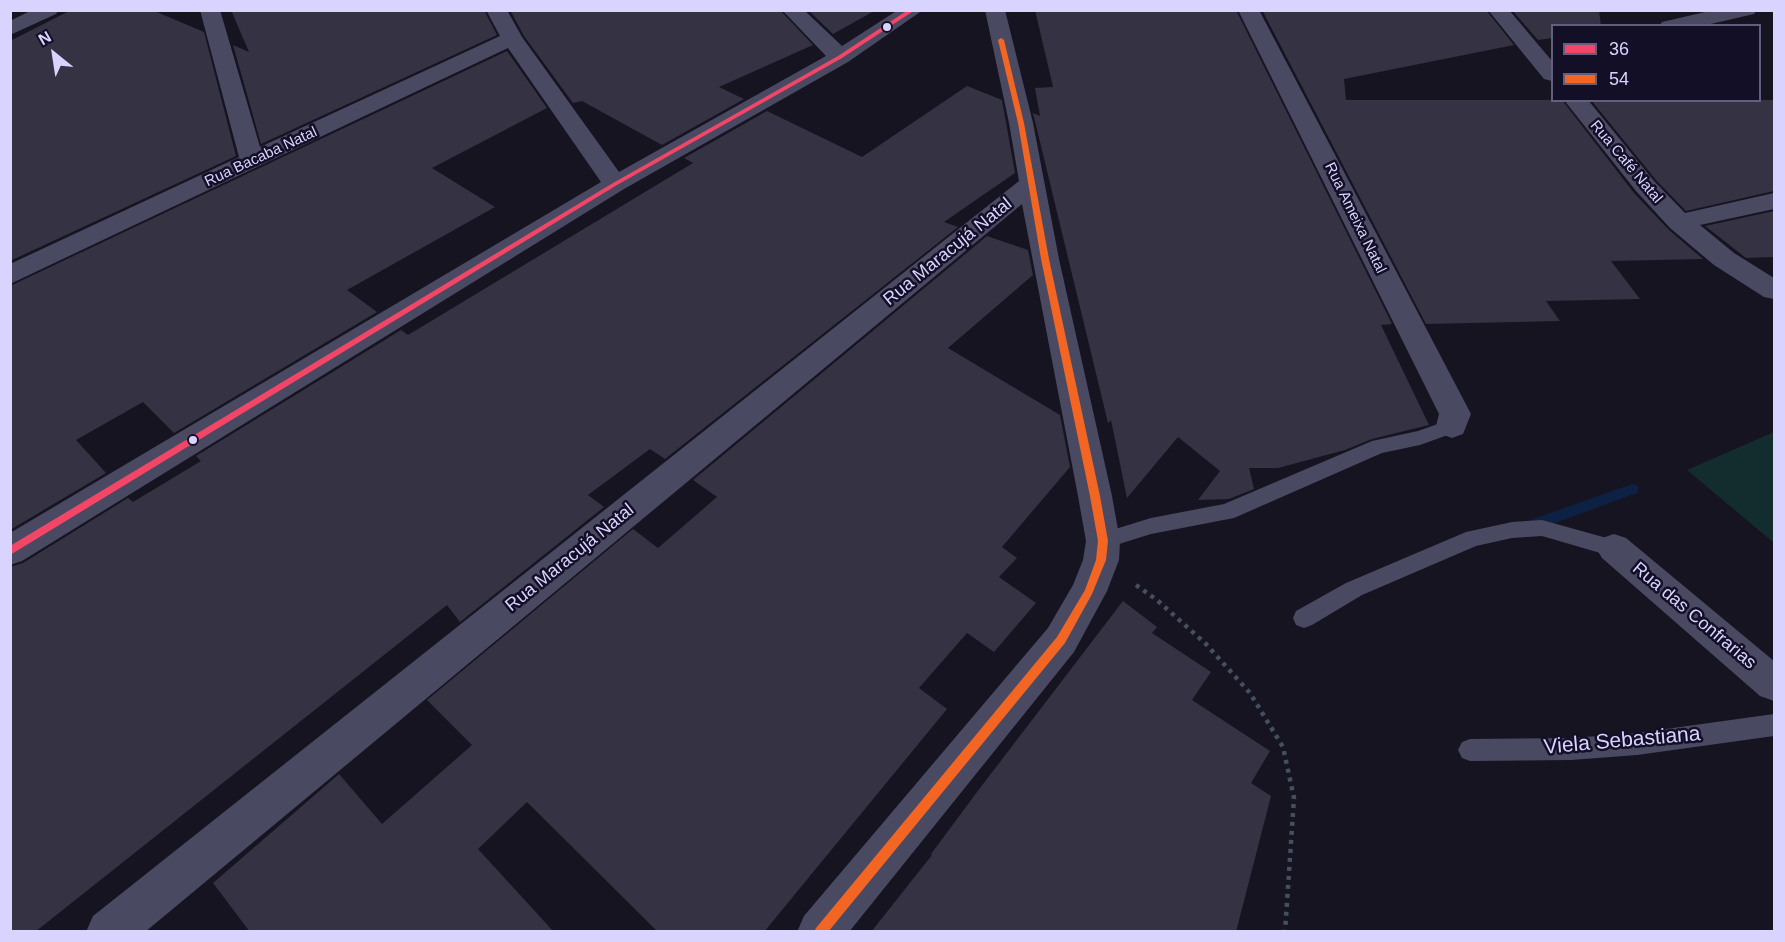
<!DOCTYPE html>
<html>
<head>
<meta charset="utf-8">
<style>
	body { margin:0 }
	#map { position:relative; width:1785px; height:942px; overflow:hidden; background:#161421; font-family:Helvetica,sans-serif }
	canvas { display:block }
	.frame { position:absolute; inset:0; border:12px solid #d9d4ff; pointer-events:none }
	.legend { position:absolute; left:1551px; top:24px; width:210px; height:78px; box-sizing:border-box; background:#130f26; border:2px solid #625e7d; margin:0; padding:8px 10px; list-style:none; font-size:18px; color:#d9d4ff }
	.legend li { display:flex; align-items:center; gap:12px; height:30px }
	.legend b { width:30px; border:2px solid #625e7d }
	.north { position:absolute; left:24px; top:24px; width:60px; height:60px; -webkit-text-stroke:4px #130f26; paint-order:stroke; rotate:330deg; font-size:16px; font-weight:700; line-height:24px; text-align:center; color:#d9d4ff }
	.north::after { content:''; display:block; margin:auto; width:21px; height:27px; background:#d9d4ff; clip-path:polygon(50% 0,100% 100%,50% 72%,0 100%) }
</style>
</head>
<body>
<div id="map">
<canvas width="1785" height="942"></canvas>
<div class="frame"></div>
<ul class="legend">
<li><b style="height:8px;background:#f34667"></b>36</li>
<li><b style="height:8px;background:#f26522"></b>54</li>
</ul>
<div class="north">N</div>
</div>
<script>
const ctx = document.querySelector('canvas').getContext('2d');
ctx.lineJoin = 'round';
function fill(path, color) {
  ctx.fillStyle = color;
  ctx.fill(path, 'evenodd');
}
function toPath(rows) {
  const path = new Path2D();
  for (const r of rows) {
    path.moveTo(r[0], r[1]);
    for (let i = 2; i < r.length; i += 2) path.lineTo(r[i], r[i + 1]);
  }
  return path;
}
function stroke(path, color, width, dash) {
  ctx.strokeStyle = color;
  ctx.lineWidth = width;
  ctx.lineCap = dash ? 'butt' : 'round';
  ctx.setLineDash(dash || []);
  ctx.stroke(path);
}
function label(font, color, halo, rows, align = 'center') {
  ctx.font = font + ' Helvetica,sans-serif';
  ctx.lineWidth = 5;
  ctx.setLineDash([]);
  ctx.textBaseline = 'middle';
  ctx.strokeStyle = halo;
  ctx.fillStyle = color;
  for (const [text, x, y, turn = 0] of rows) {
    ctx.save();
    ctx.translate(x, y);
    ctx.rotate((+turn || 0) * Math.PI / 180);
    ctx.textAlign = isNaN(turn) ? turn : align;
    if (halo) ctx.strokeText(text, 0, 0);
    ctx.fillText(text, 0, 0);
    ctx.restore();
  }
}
fill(toPath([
	[1774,432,1774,543,1687,470]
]), '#132c2d');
fill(toPath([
	[1632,484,1637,485,1639,489,1637,493,1527,533,1522,531,1520,527,1522,523,1632,484]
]), '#0d2144');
fill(toPath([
	[71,10,152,10,204,32,236,156,10,261,10,41],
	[231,10,484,10,497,35,261,144,233,45,249,52],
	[510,10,780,10,813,45,719,87,744,99,662,145,582,101,573,103,524,36],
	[808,10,876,10,833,34],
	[1035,10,1236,10,1392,324,1381,325,1429,425,1372,439,1345,450,1278,468,1249,468,1254,489,1229,499,1198,500,1220,471,1178,437,1127,498,1111,420,1108,423,1033,113,1040,116,1035,88,1053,87],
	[1262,10,1486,10,1514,45,1344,79,1346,100,1562,100,1634,193,1669,230,1703,259,1611,261,1640,299,1546,301,1560,321,1426,324],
	[1512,10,1599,10,1601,26,1552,26,1552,38,1538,40],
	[507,51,547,108,432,168,495,207,347,290,377,312,174,433,143,402,76,440,106,473,10,530,10,286],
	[967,86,1002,100,1015,173,944,222,958,227,665,459,650,449,588,495,604,507,460,622,447,605,35,932,10,932,10,567,23,563,128,498,133,502,201,461,196,456,401,330,408,335,693,163,684,158,767,111,862,157],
	[1591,100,1774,100,1774,191,1686,211,1656,180],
	[1774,211,1774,257,1746,258,1705,226],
	[987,236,1028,250,1033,275,948,348,1060,415,1070,467,1002,547,1017,558,999,577,1036,603,994,652,967,633,919,688,947,709,764,932,658,932,527,802,478,849,554,932,250,932,213,883,339,774,382,824,472,745,427,700,633,529,658,548,717,497,693,480],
	[1123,601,1157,627,1152,633,1211,672,1192,700,1270,751,1251,783,1271,796,1236,932,871,932,932,855,931,854,977,792]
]), '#343243');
stroke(toPath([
	[1136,585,1157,600,1205,643,1250,693,1283,747,1294,798,1285,932]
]), '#44505f', 4.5, [4, 5]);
fill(toPath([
	[1452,419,1459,421,1461,426,1459,431,1420,445,1382,453,1234,518,1151,534,1103,549,1096,547,1093,541,1096,535,1151,518,1224,504,1372,441,1418,431,1452,419],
	[1542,520,1621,542,1624,548,1621,554,1614,557,1542,536,1512,538,1476,546,1362,595,1312,625,1304,628,1296,625,1293,618,1296,611,1346,583,1466,532,1512,522,1542,520],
	[1774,714,1774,736,1637,755,1571,760,1470,761,1462,758,1458,750,1462,742,1470,739,1571,738,1637,733,1774,714]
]), '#4a4962');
fill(toPath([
	[32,10,59,10,56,14,10,35,10,21,32,10],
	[200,10,220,10,260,147,500,36,486,10,507,10,522,37,619,172,826,56,782,10,804,10,842,46,898,10,923,10,848,62,624,189,22,561,10,565,10,533,601,182,508,48,10,284,10,264,239,157,200,10],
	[985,10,1005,10,1033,123,1059,259,1112,496,1120,541,1119,560,1107,591,1074,652,849,932,797,932,804,916,1048,628,1073,585,1083,560,1086,541,1078,496,1022,204,145,932,86,932,93,916,1019,181,1009,123,985,10],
	[1238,10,1259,10,1471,414,1463,434,1452,438,1441,434,1436,426,1439,414,1238,10],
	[1488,10,1509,10,1552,61,1552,81,1544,79,1488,10],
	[1714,10,1757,10,1754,14,1702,26,1659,26,1662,22,1714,10],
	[1564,100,1588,100,1654,181,1685,213,1774,193,1774,209,1700,225,1734,253,1774,278,1774,299,1764,297,1714,265,1670,228,1636,191,1564,100],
	[1614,534,1626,538,1774,661,1774,701,1760,696,1602,558,1596,548,1602,538,1614,534]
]), '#4a4962');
fill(toPath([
	[908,10,915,10,842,58,617,185,10,555,10,546,613,183,838,56,908,10]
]), '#f34667');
fill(toPath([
	[1001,38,1004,40,1024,123,1049,259,1100,496,1108,541,1106,560,1092,594,1065,643,828,932,814,932,816,928,1057,637,1085,590,1096,560,1098,541,1090,496,1041,259,1018,123,998,40,1001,38]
]), '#f26522');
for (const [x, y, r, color] of [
	[887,27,5,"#d9d4ff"],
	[193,440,5,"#d9d4ff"]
]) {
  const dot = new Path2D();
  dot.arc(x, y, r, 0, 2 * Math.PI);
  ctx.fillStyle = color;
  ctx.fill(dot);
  stroke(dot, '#130f26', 2);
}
label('15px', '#d9d4ff', '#130f26', [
	["Rua Bacaba Natal",261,157,-25],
	["Rua Café Natal",1626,162,50],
	["Rua Ameixa Natal",1355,218,64]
]);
label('18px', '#d9d4ff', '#130f26', [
	["Rua Maracujá Natal",948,252,-39],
	["Rua Maracujá Natal",570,558,-39],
	["Rua das Confrarias",1694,616,40]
]);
label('21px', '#d9d4ff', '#130f26', [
	["Viela Sebastiana",1622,741,-5]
]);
</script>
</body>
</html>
